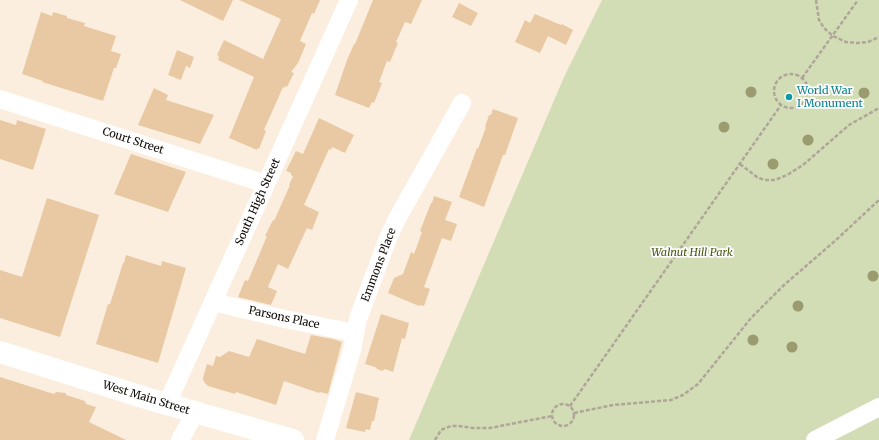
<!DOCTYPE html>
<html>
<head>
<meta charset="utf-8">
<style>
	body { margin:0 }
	canvas { display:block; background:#fceede }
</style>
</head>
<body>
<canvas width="879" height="440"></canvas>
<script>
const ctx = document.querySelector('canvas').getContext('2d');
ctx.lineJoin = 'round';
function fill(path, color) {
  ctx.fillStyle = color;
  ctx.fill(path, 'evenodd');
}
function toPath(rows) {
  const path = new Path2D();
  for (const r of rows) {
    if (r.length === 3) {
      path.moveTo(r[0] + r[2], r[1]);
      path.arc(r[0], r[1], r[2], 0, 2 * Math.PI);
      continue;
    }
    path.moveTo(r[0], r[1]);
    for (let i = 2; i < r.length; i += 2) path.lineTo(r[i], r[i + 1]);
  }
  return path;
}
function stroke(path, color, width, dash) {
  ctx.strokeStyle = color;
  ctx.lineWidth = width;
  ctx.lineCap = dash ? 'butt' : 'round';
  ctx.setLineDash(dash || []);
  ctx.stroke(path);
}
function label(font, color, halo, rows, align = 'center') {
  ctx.font = font + ' Merriweather,serif';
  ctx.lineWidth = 3.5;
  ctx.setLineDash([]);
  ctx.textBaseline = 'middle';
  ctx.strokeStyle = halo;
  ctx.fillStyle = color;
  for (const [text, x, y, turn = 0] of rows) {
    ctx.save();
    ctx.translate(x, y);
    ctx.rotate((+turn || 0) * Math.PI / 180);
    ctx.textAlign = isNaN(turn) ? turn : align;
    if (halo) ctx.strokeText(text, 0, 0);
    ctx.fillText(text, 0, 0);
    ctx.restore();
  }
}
fill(toPath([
	[602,0,879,0,879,440,409,440,564,77]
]), '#d2ddb6');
fill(toPath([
	[180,0,233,0,223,21],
	[239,0,320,0,314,14,312,13,300,41,306,44,298,63,291,72,294,73,287,87,285,86,284,88,283,87,264,130,266,131,259,149,257,148,257,150,229,138,254,77,218,60,219,56,217,55,224,40,263,59,281,19],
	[373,0,422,0,411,24,405,22,396,42,398,43,390,62,387,61,379,82,382,83,374,103,372,102,369,108,335,95,347,60,354,44,355,44],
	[459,3,478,13,471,26,452,17],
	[41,12,52,16,53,12,67,16,67,18,85,23,84,26,116,36,111,51,121,54,116,68,114,68,103,101,42,82,43,81,22,74],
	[535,14,561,25,562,24,573,30,566,45,548,36,540,53,515,42,525,20,530,23],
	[177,50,194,57,190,68,186,66,181,80,168,75],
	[154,88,168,95,166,100,214,115,200,144,138,125],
	[493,109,518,118,505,155,503,155,484,207,459,197,477,148,478,149,486,127,485,127,489,115,491,115],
	[319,118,354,135,345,153,332,147,331,150,329,149,304,205,319,212,312,230,307,228,288,269,278,264,268,287,277,291,271,305,238,297,245,280,248,281,267,236,265,236,273,220,274,221,290,185,289,185,293,176,291,175,291,173,286,171,296,151,303,154],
	[0,120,16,125,17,120,46,129,33,170,0,159],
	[131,154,186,172,168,212,114,194],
	[434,196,452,202,445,220,457,224,451,241,442,238,424,287,430,289,424,306,420,305,419,306,388,293,394,278,403,274,411,252,414,254,422,232,420,231,431,203,432,203],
	[47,198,99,215,60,337,0,318,0,270,22,277],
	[126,255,161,266,162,261,186,268,158,363,96,344,108,304,110,304,123,263,124,263],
	[381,314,409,323,405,339,402,338,393,372,385,369,382,371,377,369,375,367,365,364],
	[311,335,333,339,342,342,328,394,320,392,319,393,284,381,276,405,236,392,235,394,208,386,204,382,203,378,207,364,213,366,216,356,220,357,229,351,249,357,257,339,305,354],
	[0,377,54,394,56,392,66,393,66,395,85,401,86,404,96,407,89,422,126,440,0,440],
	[356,392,379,398,374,421,372,421,370,430,366,429,365,432,346,428]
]), '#e8c9a3');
stroke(toPath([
	[816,0,819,20,824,28,833,36,846,42,857,43,868,42,879,37],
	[791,91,17],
	[802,78,858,0],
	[740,164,757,177,764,180,775,180,787,175,803,165,849,125,879,108],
	[563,415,11],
	[570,406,781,105],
	[574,413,613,405,671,400,683,395,698,384,751,318,784,285,836,240,879,200],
	[435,440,441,430,451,426,459,426,473,428,490,428,552,416]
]), '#b0a599', 2.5, [4, 2]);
stroke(toPath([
	[0,99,266,184],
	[213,302,285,319,355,333],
	[167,404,349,0],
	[180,440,195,413],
	[325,440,352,350,358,319,388,238,397,219,462,103],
	[815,440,879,407]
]), '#fff', 18);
stroke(toPath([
	[0,352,149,399,293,440]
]), '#fff', 22);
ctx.fillStyle = '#9a9b6f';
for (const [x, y] of [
	[751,92],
	[864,93],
	[724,127],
	[808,140],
	[773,164],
	[873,276],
	[798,306],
	[753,340],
	[792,347]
]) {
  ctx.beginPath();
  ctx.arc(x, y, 5.5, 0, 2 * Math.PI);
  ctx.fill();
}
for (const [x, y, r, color] of [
	[789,97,4,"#0f9aa8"]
]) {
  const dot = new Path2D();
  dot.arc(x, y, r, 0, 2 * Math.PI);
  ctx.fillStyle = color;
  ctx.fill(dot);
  stroke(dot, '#fdfdfd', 1.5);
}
label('11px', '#0d838f', '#fdfdfd', [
	["World War",797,91],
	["I Monument",797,104]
], 'left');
label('11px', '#0f0b06', '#fdfdfd', [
	["Court Street",133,141,18],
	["South High Street",258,202,-66],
	["Emmons Place",379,265,-69],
	["Parsons Place",284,318,12],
	["West Main Street",146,398,17]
]);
label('italic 11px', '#495714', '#fdfdfd', [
	["Walnut Hill Park",692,253]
]);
</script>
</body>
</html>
